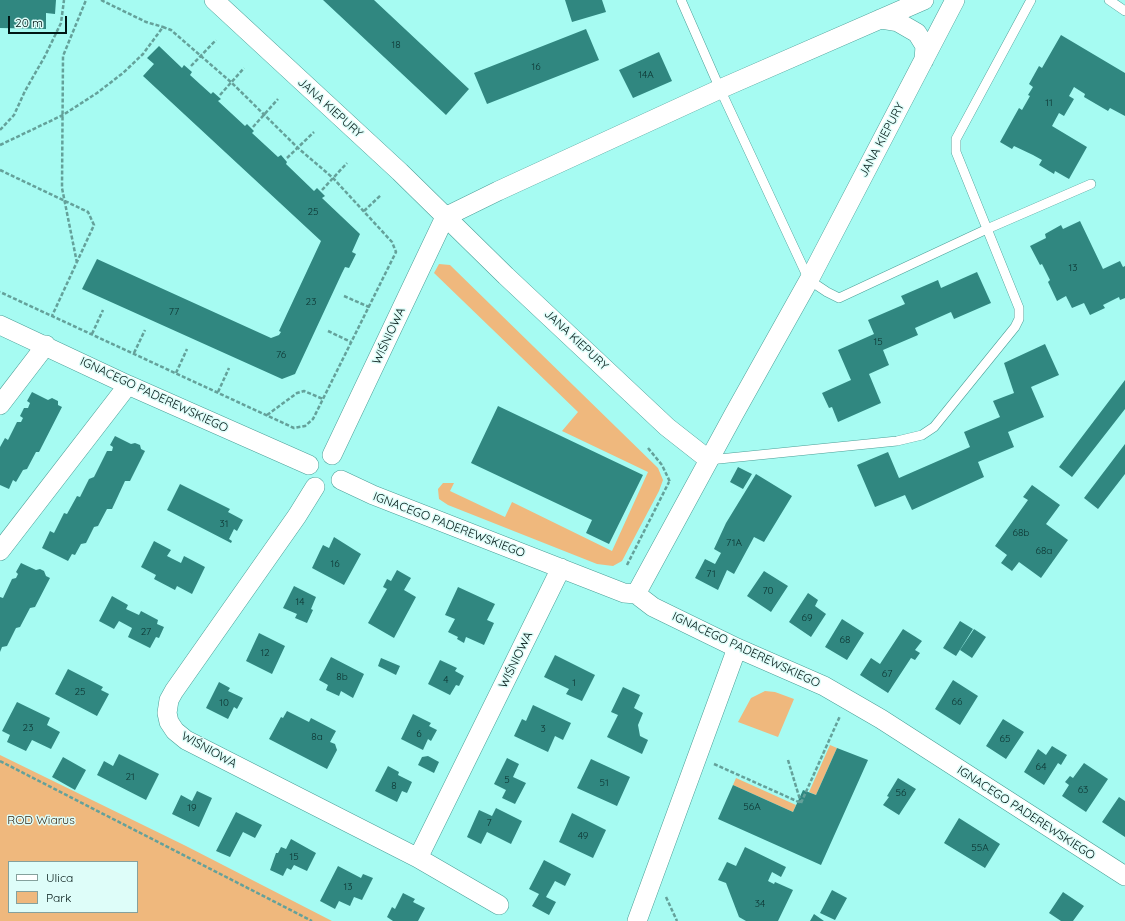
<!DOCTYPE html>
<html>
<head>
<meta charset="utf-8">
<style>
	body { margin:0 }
	#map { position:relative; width:1125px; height:921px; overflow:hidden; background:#a6fbf2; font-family:Quicksand,sans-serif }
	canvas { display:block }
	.legend { position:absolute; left:8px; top:861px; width:130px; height:52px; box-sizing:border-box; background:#defdf9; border:1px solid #85a19d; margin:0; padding:5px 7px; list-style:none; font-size:12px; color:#001614 }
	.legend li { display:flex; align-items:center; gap:8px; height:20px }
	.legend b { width:20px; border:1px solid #85a19d }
	.scale { position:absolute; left:8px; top:16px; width:59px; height:18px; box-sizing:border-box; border:2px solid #001614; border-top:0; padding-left:5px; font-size:12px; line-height:14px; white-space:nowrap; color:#001614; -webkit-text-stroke:3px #defdf9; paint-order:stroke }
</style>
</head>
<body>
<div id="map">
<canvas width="1125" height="921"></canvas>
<ul class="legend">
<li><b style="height:5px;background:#fff"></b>Ulica</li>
<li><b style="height:11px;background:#efb87d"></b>Park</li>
</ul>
<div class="scale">20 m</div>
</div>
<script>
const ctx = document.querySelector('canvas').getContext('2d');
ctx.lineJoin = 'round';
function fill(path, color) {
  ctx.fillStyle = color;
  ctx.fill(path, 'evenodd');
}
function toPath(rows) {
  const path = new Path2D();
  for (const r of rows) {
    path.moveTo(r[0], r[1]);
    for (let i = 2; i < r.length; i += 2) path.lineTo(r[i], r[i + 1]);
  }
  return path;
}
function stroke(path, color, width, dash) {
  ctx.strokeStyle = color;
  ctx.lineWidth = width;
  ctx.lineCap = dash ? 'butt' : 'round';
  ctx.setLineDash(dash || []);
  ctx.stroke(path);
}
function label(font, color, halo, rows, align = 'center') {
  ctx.font = font + ' Quicksand,sans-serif';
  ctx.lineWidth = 3;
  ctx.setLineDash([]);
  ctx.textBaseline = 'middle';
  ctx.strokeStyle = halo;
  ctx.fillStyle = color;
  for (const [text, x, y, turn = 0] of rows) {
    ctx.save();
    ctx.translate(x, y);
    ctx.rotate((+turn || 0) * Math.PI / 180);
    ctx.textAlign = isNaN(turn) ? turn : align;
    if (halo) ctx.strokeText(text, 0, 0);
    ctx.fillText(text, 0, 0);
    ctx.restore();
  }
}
fill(toPath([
	[439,264,450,265,658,468,663,480,659,491,622,561,613,566,597,564,448,505,439,499,438,489,443,483,454,483,450,491,505,517,512,502,612,551,648,472,562,431,578,412,434,273],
	[765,691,775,692,794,699,778,737,738,722,751,698],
	[830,745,837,748,816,795,809,792],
	[0,755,186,846,332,921,0,921],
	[9,862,137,862,137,912,9,912],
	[736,778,796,805,793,812,733,785]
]), '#efb87d');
fill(toPath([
	[0,0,56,0,55,14,46,13,46,29,0,28],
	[323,0,374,0,469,89,446,115],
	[565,0,602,0,606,12,572,22],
	[586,29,599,60,487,104,474,73],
	[1061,35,1125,73,1125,116,1110,108,1108,111,1084,97,1085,94,1074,87,1069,96,1074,99,1064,116,1059,113,1052,126,1087,147,1069,179,1055,171,1054,174,1039,165,1042,160,1033,155,1014,146,1012,149,1000,142,1019,108,1022,110,1030,96,1028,95,1033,87,1029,84,1039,66,1042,68],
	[159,46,182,68,184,65,192,72,190,75,201,85,211,94,213,92,221,99,218,101,245,126,247,124,254,131,252,133,278,157,281,155,287,162,286,164,314,191,317,188,325,196,322,198,360,234,352,252,356,254,349,268,345,267,342,273,295,374,282,379,82,289,97,259,271,338,279,335,281,332,279,331,321,241,143,76,154,64,147,58],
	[659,52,672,81,633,98,619,70],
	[1080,221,1103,269,1120,261,1123,267,1125,266,1125,298,1120,300,1119,297,1103,305,1105,308,1090,315,1084,303,1072,308,1066,296,1057,301,1048,282,1050,280,1042,264,1040,265,1030,246,1046,238,1045,234,1061,225,1063,229],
	[977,272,991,303,954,319,951,312,915,328,918,335,883,350,889,365,869,374,881,403,838,422,832,407,829,408,822,393,851,380,838,350,874,334,868,320,905,304,901,296,938,280,941,288],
	[1045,344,1059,375,1031,387,1044,417,1008,432,1014,447,978,462,984,477,912,510,905,495,875,507,857,465,888,452,899,478,970,447,964,432,1000,417,993,401,1014,393,1004,363],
	[1125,380,1125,409,1072,477,1059,467],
	[32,392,48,400,52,398,58,401,58,405,62,407,39,452,36,452,27,469,23,470,16,482,13,480,9,489,0,485,0,447,5,438,8,440,17,422,21,422,23,418,20,416,24,408,28,408,30,403,27,401],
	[498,406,643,475,609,544,586,533,592,520,471,463],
	[115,436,131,444,135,443,140,445,141,449,145,451,130,481,125,481,112,509,107,509,98,526,94,527,86,543,81,544,75,555,72,554,68,561,42,548,50,531,54,533,64,513,67,514,77,496,80,497,89,479,94,477,107,451,112,451,113,447,110,445],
	[1125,444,1125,474,1098,509,1084,498],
	[738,467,752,474,743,489,730,482],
	[756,474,792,496,764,542,754,537,734,574,727,570,718,590,695,578,705,559,715,564,721,553,714,549,726,523],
	[180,484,230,509,228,512,243,520,237,531,234,529,229,539,232,541,231,543,167,510],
	[1032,485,1060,505,1046,524,1068,540,1041,578,1019,562,1012,571,1001,563,1007,555,995,546,1028,500,1023,497],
	[334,537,361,554,344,585,312,568,320,551,323,545,329,548],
	[154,541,171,550,167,556,181,563,184,556,205,567,192,594,177,586,175,590,154,579,156,575,141,567],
	[21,563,36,570,40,569,44,571,46,576,50,578,35,607,30,608,20,627,16,628,7,646,2,647,0,652,0,597,3,598,12,579,16,578,18,574,16,572],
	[397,570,411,578,404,590,416,597,394,638,368,623,387,589,383,587,387,579,391,581],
	[764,571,788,586,771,612,747,596],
	[294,586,316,597,311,609,313,610,307,623,295,618,297,614,283,608],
	[458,587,495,604,487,620,494,623,484,645,466,637,464,643,457,639,458,637,448,632,455,619,445,615],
	[808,593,818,600,815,606,826,614,811,637,789,622],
	[112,596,128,605,126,609,139,615,141,611,158,620,157,624,164,627,159,638,156,637,150,648,128,637,132,628,119,621,114,629,99,621],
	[842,619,864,633,847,660,825,647],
	[960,621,973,629,956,656,943,648],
	[903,629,922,641,915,650,920,653,915,660,911,658,888,693,860,675,871,658,880,664],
	[974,629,986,637,972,658,960,650],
	[259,633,285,646,272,674,246,661],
	[555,655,595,675,582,701,566,694,569,689,544,677],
	[331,657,364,674,353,698,341,691,339,696,326,690,328,685,319,680],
	[381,658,400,666,396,675,378,666],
	[440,660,457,668,455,671,464,676,459,686,456,685,450,695,428,684],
	[68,669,103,687,101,690,109,694,97,716,55,694],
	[953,680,978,696,960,725,935,709],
	[219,682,230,688,228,691,243,698,237,709,234,707,228,719,206,708],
	[623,687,640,695,634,708,643,713,638,725,640,736,648,740,642,754,607,737,618,715,611,712],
	[17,702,50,718,47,725,60,732,51,749,32,740,26,751,7,742,10,735,2,731],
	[533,705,571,723,563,740,555,736,548,752,514,736,522,719,526,721],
	[287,711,309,722,311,718,336,731,330,742,335,744,337,750,327,769,269,739,281,717,283,718],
	[413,714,431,723,429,726,437,730,431,741,428,739,423,750,401,739],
	[1003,719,1024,732,1006,759,986,746],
	[1052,746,1067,755,1061,765,1058,763,1044,785,1024,772,1038,749,1046,755],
	[837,748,868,760,821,865,718,819,733,785,793,812,803,790,816,795],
	[119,754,159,774,146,800,97,775,104,761,113,766],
	[428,756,439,762,434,773,418,765,422,757],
	[63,757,86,770,75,790,52,777],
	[507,758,519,764,513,777,526,783,515,804,502,798,506,790,494,784],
	[591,759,630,777,617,806,577,788],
	[1084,763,1108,779,1086,812,1062,796,1069,785,1065,782,1070,776,1073,778],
	[388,766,399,772,398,775,412,782,407,793,402,791,397,802,375,791],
	[898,778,916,789,899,815,883,805,889,797,887,796],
	[197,791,212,798,199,827,172,814,181,795,192,801],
	[1119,797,1125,801,1125,837,1102,822],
	[496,808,522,821,511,844,487,832,481,844,467,837,479,810,492,816],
	[236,812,262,825,255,838,243,832,230,857,216,851],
	[572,813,606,830,593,858,559,842],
	[959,818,1000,844,985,868,944,843],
	[291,839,316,853,307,871,294,865,291,870,287,868,283,876,270,870,276,853,278,853,281,847,286,849],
	[745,847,786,867,781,877,772,872,768,881,774,884,775,882,793,890,778,921,746,921,739,917,726,883,718,880,727,862,736,866],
	[544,860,571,874,565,886,555,881,546,897,556,902,549,915,532,906,539,894,529,889],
	[338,866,361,878,363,874,373,878,362,900,354,897,350,906,339,901,335,909,320,901],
	[832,890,847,898,835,920,820,913],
	[1063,892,1084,906,1073,921,1061,921,1049,913],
	[403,893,415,899,413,902,425,908,418,921,393,921,387,917,392,907,395,909],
	[814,914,824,921,810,921]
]), '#308780');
const lane = toPath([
	[681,0,720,89,809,280,827,292,839,298,987,229,1091,184],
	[1109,0,1125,11],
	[709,460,897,441,922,435,934,427,1015,327,1019,319,1019,308,956,152,956,139,1031,0]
]);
const street = toPath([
	[214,0,400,172,506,276,667,427,709,460],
	[880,19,898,22,917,33,925,46,924,60],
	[445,217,498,191,720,89,924,0],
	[0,325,128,385,309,465],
	[0,405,46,345],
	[332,455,445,217],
	[341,480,373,495,624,593,636,594,653,607,737,648,824,686,881,719,1125,876],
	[315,487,297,516,174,691,169,700,167,713,169,722,175,731,186,740,418,858,499,905],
	[0,551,128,385],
	[636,594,734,414,809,280,955,0],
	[418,858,561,568],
	[637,921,737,648]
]);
stroke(lane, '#4a9f97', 10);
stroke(street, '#4a9f97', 20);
stroke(toPath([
	[101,0,146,22,163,27],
	[191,66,216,40],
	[220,95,244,68],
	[253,127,278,99],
	[0,130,14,115,25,91,45,56,61,23,64,0],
	[0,145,63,115,97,93,123,73,143,54,163,27,171,30,232,83,298,148,333,178,392,242,396,252,313,419,305,426,294,428,0,292],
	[287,158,314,132],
	[0,170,88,212,94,225,52,316],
	[322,190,347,163],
	[364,211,381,195],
	[77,263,62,188,63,56,86,0],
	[344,296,369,307],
	[328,331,351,342],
	[92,334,103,310],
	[134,353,145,330],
	[176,373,187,349],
	[218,392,229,368],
	[267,415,297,393,304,391,323,399],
	[648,448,662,465,670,482],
	[627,565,669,482],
	[788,760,801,803],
	[0,761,312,921],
	[714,764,801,803],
	[801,803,840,716],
	[666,897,677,921]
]), '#64a19a', 2.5, [4, 2]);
stroke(lane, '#fff', 9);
stroke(street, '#fff', 19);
label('10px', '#0c322f', null, [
	["18",396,45],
	["16",536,67],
	["14A",646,75],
	["11",1049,103],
	["25",313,212],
	["13",1073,268],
	["23",311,302],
	["77",174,312],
	["15",878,342],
	["76",281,355],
	["31",224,524],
	["68b",1021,533],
	["71A",734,543],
	["68a",1044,551],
	["16",335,564],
	["71",711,574],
	["70",768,591],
	["14",300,602],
	["69",807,618],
	["27",146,632],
	["68",845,640],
	["12",265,653],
	["67",887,674],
	["8b",342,677],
	["4",446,680],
	["1",574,683],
	["25",80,692],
	["66",957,702],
	["10",224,703],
	["23",28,728],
	["3",543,729],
	["6",419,734],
	["8a",317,737],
	["65",1005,739],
	["64",1041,767],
	["21",130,777],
	["5",507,780],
	["51",604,783],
	["8",394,786],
	["63",1083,790],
	["56",901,793],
	["56A",752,807],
	["19",192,808],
	["7",489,823],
	["49",583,836],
	["55A",980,848],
	["15",294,857],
	["13",348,887],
	["34",760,904]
]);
label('12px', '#001614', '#defdf9', [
	["JANA KIEPURY",330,108,42],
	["JANA KIEPURY",882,140,-62],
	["WIŚNIOWA",389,336,-65],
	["JANA KIEPURY",576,340,43],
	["IGNACEGO PADEREWSKIEGO",154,395,25],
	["IGNACEGO PADEREWSKIEGO",449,525,21],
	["IGNACEGO PADEREWSKIEGO",746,650,25],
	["WIŚNIOWA",516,660,-64],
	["WIŚNIOWA",209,750,29],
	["IGNACEGO PADEREWSKIEGO",1026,813,33]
]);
label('12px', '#3a2a19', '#defdf9', [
	["ROD Wiarus",41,820]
]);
</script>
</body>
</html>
